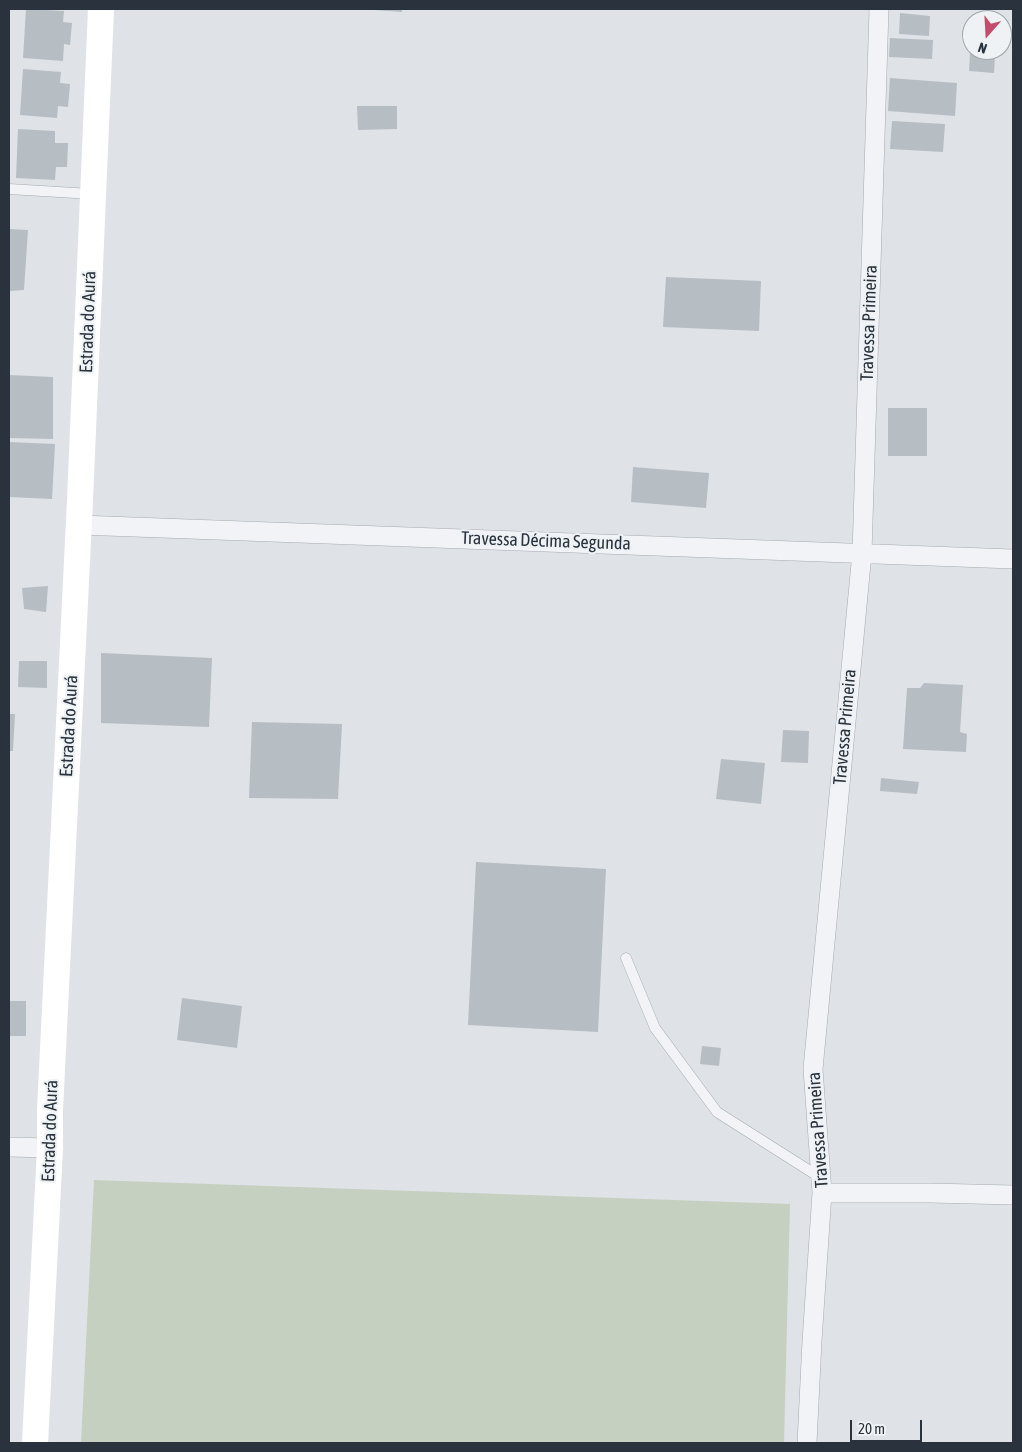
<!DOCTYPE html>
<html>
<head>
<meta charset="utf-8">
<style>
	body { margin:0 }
	#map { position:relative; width:1022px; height:1452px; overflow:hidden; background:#dfe3e7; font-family:"Asap Condensed",sans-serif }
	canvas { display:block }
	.frame { position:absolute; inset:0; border:10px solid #29323d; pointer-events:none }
	.north { position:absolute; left:962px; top:10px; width:50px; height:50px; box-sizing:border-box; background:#eef2f5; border:1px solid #9fa5ab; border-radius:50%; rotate:199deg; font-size:14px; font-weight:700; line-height:20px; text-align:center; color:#29323d }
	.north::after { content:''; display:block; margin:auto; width:18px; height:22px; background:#c34d6b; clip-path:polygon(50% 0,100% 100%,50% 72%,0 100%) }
	.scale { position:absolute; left:850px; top:1420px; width:72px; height:22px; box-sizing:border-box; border:2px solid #29323d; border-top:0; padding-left:6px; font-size:15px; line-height:18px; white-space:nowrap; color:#29323d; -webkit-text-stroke:4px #eef2f5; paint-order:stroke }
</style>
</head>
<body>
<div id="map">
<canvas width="1022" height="1452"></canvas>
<div class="frame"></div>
<div class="north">N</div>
<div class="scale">20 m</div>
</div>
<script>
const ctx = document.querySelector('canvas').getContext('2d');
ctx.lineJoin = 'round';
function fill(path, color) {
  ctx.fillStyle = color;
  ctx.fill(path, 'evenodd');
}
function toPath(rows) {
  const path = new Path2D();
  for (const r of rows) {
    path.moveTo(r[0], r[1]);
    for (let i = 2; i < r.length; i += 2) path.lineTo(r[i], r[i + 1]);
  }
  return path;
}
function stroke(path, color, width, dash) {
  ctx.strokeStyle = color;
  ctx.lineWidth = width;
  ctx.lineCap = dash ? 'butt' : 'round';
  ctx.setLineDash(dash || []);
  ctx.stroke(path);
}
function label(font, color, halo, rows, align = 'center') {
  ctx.font = font + ' "Asap Condensed",sans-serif';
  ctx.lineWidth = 4;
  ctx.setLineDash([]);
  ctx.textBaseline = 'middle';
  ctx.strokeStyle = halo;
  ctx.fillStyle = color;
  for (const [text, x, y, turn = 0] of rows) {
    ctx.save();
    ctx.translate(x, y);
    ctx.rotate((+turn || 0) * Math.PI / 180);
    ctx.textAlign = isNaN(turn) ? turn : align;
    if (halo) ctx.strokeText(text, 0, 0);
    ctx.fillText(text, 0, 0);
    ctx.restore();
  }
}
fill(toPath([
	[94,1180,790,1204,784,1443,81,1443]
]), '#c6d0c1');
fill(toPath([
	[26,9,64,11,63,22,72,23,70,45,64,44,63,61,23,58],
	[374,9,402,9,402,12,374,10],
	[900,13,930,16,929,36,899,34],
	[890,38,933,40,932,59,889,57],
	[970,54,995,56,994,73,969,71],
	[23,69,61,72,60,83,70,84,68,107,58,106,57,118,20,115],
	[890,78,957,83,955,116,888,111],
	[357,106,397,106,397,129,358,130],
	[892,121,945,124,943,152,890,149],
	[18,129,55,131,55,143,68,143,67,167,56,167,55,180,16,178],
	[9,229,28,230,24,290,9,291],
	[666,277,761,281,759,331,663,327],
	[9,375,53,377,53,439,9,438],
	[888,408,927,408,927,456,888,456],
	[9,442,55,444,52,499,9,497],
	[633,467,709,473,706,508,631,502],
	[48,586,46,612,24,609,22,588],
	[101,653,212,658,209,727,101,723],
	[19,661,47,661,47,688,18,687],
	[924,683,963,685,960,732,967,734,966,752,903,749,907,688,920,688],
	[9,714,15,714,13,751,9,751],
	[252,722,342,724,338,799,249,798],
	[783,730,809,731,808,763,781,762],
	[721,759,765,763,761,804,716,799],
	[881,778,919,782,917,794,880,791],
	[476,862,606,869,598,1032,468,1025],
	[182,998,242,1006,237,1048,177,1040],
	[9,1001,26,1001,26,1036,9,1036],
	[702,1046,721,1048,719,1066,700,1064]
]), '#b6bdc3');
const lane = toPath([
	[9,189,92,194],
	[626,958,655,1028,717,1112,821,1178]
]);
const street = toPath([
	[79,525,1013,559],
	[9,1147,50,1148],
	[822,1193,930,1193,1013,1195],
	[807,1443,812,1341,822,1193,813,1069,862,553,879,9]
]);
stroke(lane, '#a5aab1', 11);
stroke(street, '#a5aab1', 20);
stroke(lane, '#f1f3f6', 10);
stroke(street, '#f1f3f6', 19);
stroke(toPath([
	[35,1443,50,1148,50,1110,80,500,101,9]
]), '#fff', 26);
label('18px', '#29323d', '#eef2f5', [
	["Estrada do Aurá",88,322,-88],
	["Travessa Primeira",869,323,-88],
	["Travessa Décima Segunda",546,541,2],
	["Estrada do Aurá",69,726,-87],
	["Travessa Primeira",845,727,-85],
	["Travessa Primeira",818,1130,-94],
	["Estrada do Aurá",50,1131,-88]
]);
</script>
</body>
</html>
